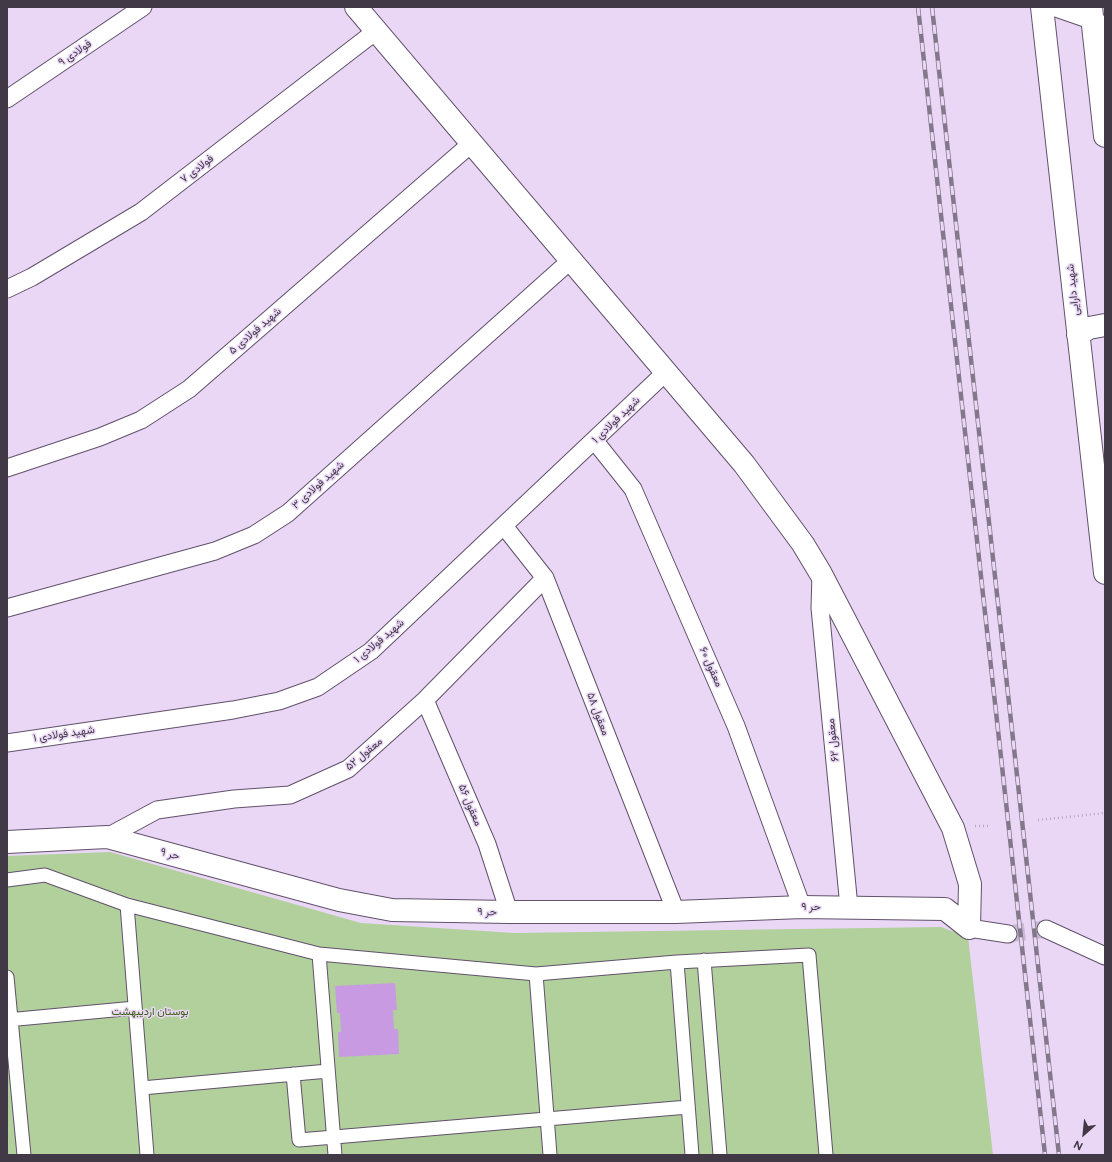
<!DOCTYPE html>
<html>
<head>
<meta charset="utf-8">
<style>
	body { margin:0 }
	#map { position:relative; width:1112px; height:1162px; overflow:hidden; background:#ead7f6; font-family:Figtree,sans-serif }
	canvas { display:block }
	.frame { position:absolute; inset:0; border:8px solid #413a46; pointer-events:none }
	.north { position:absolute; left:1064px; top:1114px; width:40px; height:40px; -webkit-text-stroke:3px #ead7f6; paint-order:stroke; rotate:207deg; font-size:11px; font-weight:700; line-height:16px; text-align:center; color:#413a46 }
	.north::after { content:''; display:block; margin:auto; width:14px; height:18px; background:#413a46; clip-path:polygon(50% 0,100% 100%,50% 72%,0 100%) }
</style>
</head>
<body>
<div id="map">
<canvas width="1112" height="1162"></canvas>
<div class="frame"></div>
<div class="north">N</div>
</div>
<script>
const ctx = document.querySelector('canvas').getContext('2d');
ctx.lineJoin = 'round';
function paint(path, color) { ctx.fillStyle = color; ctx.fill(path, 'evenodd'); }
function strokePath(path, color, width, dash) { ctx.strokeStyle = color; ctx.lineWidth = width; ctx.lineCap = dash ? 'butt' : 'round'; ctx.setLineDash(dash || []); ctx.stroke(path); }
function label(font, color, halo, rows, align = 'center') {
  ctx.font = font + ' Figtree,Vazirmatn,sans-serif'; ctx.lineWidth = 3; ctx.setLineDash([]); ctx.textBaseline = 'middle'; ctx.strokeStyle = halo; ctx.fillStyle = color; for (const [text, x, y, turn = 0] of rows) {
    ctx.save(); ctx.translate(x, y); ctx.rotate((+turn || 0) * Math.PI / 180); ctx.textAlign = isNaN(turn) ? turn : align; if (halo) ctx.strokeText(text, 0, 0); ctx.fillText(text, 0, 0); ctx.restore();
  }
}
paint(new Path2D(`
	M110,852L361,923L514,933L941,927L968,937L993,1155H7V856Z`), '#b1d09c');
paint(new Path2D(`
	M395,983L397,1010H393L394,1029H398L399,1054L339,1057L338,1032H341L340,1013H337L335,986Z`), '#c79ae2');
strokePath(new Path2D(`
	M1008,934L1046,929`), '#c8b8d3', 17, [17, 8]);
const pedestrian = new Path2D(`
	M7,880L45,875L127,905L319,954L536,974L677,962L809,955L826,1155
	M127,905L147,1155
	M319,954L335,1155
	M704,960L720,1155
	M677,962L692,1155
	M536,974L550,1155
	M7,977L24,1155
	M7,1020L135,1008
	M293,1074L299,1140L688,1107
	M142,1088L328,1071`);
const minor = new Path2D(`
	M1053,7L1105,25
	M7,99L143,7
	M7,289L32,277L141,212L376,31
	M594,440L633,489L736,726L802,907
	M7,468L100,437L141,420L189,389L472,143
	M504,526L545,578L676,912
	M821,574L820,608L849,907
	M7,608L215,551L254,535L288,513L571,260
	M425,700L487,844L509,912
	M7,743L233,710L279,701L318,687L371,651L666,372
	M107,837L157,810L234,799L290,795L348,769L425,700L545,578
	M969,928L1008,934
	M1046,929L1105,956`);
const tertiary = new Path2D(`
	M356,7L744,464L803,544L821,574L953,828L970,884L969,928
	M1042,7L1105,573
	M1091,7L1105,136
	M1078,335L1089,328L1105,325
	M7,842L107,837L339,900L392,910L509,912H676L802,907L945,909L969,928`);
strokePath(pedestrian, '#61516b', 15);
strokePath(minor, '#61516b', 19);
strokePath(tertiary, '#61516b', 24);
strokePath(new Path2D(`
	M1038,820L1105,813
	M975,826H991`), '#b7a8c1', 2.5, [1, 3]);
strokePath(pedestrian, '#fff', 13);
strokePath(minor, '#fff', 17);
strokePath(tertiary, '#fff', 22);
const rail = new Path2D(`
	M918,7L1045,1155
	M932,7L1059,1155`);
strokePath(rail, '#83778a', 4.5);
strokePath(rail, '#ead7f6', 3, [9]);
label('11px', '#413a46', '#ead7f6', [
	["فولادی ۹",75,53,-34],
	["فولادی ۷",197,169,-38],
	["شهید دارایی",1073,290,-96],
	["شهید فولادی ۵",255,331,-41],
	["شهید فولادی ۱",616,420,-44],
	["شهید فولادی ۳",318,485,-42],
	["شهید فولادی ۱",379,641,-40],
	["معقول ۶۰",711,667,66],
	["معقول ۵۸",598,714,69],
	["شهید فولادی ۱",64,734,-8],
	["معقول ۶۲",833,740,-96],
	["معقول ۵۲",364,754,-40],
	["معقول ۵۶",470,805,67],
	["حر ۹",170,854,15],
	["حر ۹",811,907],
	["حر ۹",487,912,1]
]);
label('11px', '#365c0b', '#ead7f6', [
	["بوستان اردیبهشت",150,1012]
]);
</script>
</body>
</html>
